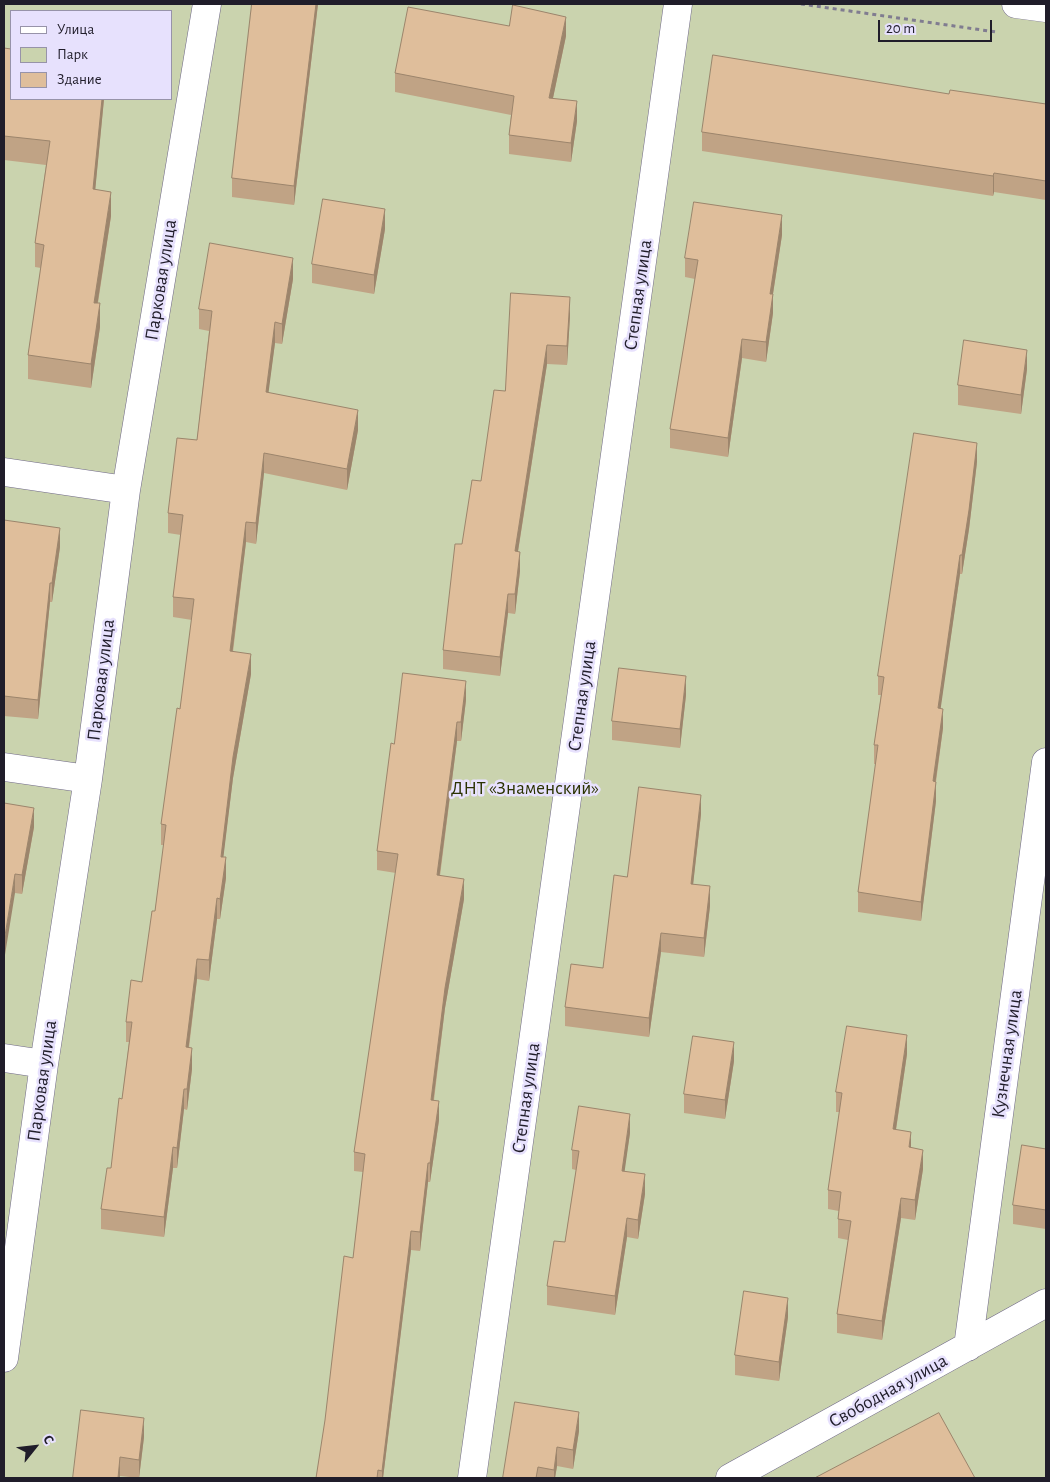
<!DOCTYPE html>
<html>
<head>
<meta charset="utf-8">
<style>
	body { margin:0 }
	#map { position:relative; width:1050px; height:1482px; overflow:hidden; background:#e7e1fd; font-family:"Alegreya Sans",sans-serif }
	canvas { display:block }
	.frame { position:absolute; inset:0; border:5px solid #201d2a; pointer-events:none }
	.legend { position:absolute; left:10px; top:10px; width:162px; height:90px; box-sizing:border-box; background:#e7e1fd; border:1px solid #9793a9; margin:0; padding:6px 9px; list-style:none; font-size:15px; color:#201d2a }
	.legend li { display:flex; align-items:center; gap:10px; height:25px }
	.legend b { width:25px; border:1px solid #9793a9 }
	.north { position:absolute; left:10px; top:1422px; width:50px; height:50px; -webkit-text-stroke:4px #e7e1fd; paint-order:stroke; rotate:61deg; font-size:14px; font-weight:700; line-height:20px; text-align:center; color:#201d2a }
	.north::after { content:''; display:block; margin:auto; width:18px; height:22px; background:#201d2a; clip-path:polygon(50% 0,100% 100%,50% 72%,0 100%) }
	.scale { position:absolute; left:878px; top:20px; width:114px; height:22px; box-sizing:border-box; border:2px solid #201d2a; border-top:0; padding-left:6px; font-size:15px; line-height:18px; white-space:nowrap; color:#201d2a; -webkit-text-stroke:4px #e7e1fd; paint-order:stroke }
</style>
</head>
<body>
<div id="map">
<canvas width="1050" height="1482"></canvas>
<div class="frame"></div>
<ul class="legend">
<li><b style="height:6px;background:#fff"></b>Улица</li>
<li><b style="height:14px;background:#cad3ae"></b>Парк</li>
<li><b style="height:14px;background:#dfbe9b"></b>Здание</li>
</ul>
<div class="north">С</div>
<div class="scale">20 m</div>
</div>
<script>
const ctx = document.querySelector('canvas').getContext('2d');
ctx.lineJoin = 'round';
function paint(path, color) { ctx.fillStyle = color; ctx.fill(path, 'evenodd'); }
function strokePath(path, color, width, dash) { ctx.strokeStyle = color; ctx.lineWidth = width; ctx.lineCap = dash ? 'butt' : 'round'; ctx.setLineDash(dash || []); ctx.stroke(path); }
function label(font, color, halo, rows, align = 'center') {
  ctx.font = font + ' "Alegreya Sans",sans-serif'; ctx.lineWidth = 5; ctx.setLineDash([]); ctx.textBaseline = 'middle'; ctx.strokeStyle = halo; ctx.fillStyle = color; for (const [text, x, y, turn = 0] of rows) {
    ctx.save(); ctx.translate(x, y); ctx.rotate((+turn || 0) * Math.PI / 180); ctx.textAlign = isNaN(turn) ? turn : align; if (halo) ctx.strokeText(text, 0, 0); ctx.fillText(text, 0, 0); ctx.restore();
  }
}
paint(new Path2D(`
	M4,4H1046V1478H4ZM11,11H171V99H11Z`), '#cad3ae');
const minor = new Path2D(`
	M1016,4L1046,8
	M4,472L126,490
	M4,767L88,779
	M4,1058L44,1064
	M968,1347L1046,762
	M4,1358L44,1064L88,779L126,490L207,4
	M472,1478L678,4
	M730,1478L1046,1303`);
strokePath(minor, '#706988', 29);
strokePath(new Path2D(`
	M801,4L996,32`), '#807c90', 3, [4, 4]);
strokePath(minor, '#fff', 28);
paint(new Path2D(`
	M252,4H318L294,205L232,197V178Z
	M509,26L566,36L553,98L577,121L571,162L509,154V135L511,115L395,92V73Z
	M4,48L11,99H104L95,190L111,216L98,303L100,327L91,388L28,379V355L41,268L35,267V243L46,165L4,160Z
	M949,94L1046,104V200L994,192L993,196L702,151V132Z
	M385,229L374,294L312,283V264Z
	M782,235L773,294V313L766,362L742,358L728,457L670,448V429L695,279L685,277V258Z
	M293,279L282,344L275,343L268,392L358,430L347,490L264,473L256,544L246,542L233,652L251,674L233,778L223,857L226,878L220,919H217L209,981L197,979L189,1048L192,1069L187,1110L184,1109L177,1168H173L164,1237L101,1229V1209L111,1168L122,1099L129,1042H126V1022L142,982L155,911L164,845H161V824L180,709L192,620L173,617V597L181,535L168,533V513L197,440L209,331L199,329V309Z
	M570,316L567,365L547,364L518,552L520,571L515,614L508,613L500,676L443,669V650L462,544L481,481L505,391Z
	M1027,369L1021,414L958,405V385Z
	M977,462L969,529L962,574H960L940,709L943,728L936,782V801L921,921L858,912V892L876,764H874V745L881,695H878V676Z
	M4,520L60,547L52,602H50L38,719L4,716Z
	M686,695L680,748L612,740V721Z
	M466,700L461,741H457L440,876L464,899L445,1008L434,1100L439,1120L430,1182H428L420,1251L411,1250L383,1478H316L353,1258L363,1172L354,1171V1152L396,873L377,870V851L394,744Z
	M4,803L34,827L22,894L15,893Z
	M701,814L693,884L710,906L704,957L661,952L649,1037L565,1026V1007L603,968L627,877Z
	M907,1054L896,1130L911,1148L923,1169L915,1220L901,1218L882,1340L837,1333V1314L848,1240L838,1238V1219L839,1211L828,1209V1190L840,1112H836V1092Z
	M734,1061L725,1119L684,1113V1094Z
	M630,1133L624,1171L645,1194L638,1239L627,1237L615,1315L547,1305V1286L565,1242L576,1170L572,1169V1150Z
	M1046,1149V1229L1013,1224V1205Z
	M788,1317L779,1381L735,1375V1355Z
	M579,1431L573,1469L557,1466L555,1478H503Z
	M144,1437L139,1478L120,1476V1478H73Z`), '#c0a385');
paint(new Path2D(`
	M316,4H318L294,205V186Z
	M566,17V36L549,117V98Z
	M102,99H104L93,213V189Z
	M577,101V121L571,162V143Z
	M994,173V192L993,196V176Z
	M111,192V216L94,326V303Z
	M385,209V229L374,294V275Z
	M782,215V235L770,313V294Z
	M293,258V279L282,344V324Z
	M773,294V313L766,362V342Z
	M570,297V316L567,365V346Z
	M100,303V327L91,388V364Z
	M275,322V343L266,412V392Z
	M742,339V358L728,457V438Z
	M547,345V364L515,570V551Z
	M1027,350V369L1021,414V395Z
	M358,410V430L347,490V469Z
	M977,443V462L969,529L962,574V555Z
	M264,453V473L256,544V523Z
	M246,522V542L230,672V651Z
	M60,528V547L52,602V583Z
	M520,552V571L515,614V594Z
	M960,555V574L938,727V708Z
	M50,583V602L38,719V700Z
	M508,594V613L500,676V657Z
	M251,654V674L233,778L221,877V857L233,757Z
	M686,676V695L680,748V729Z
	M466,681V700L461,741V722Z
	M943,709V728L933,800V781Z
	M457,722V741L437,895V875Z
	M936,782V801L921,921V902Z
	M701,795V814L691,903V884Z
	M34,808V827L22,894V875Z
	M226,857V878L220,919V899Z
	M15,874V893L4,961V942Z
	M464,879V899L445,1008L431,1119V1100L445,988Z
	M710,886V906L704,957V938Z
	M217,898V919L209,981V960Z
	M661,933V952L649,1037V1018Z
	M197,959V979L186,1068V1047Z
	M907,1035V1054L893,1149V1129Z
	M734,1042V1061L725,1119V1100Z
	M192,1048V1069L187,1110V1089Z
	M184,1089V1109L177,1168V1148Z
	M439,1101V1120L430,1182V1163Z
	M630,1114V1133L622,1190V1171Z
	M911,1132V1151L909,1147Z
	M173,1147V1168L164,1237V1217Z
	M923,1150V1169L915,1220V1200Z
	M428,1163V1182L420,1251V1232Z
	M645,1174V1194L638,1239V1220Z
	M901,1198V1218L882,1340V1321Z
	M627,1218V1237L615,1315V1296Z
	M411,1231V1250L383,1478H382V1471Z
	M788,1298V1317L779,1381V1362Z
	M579,1412V1431L573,1469V1450Z
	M144,1418V1437L139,1478V1460Z
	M557,1447V1466L555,1478H554V1470Z
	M120,1457V1478H118Z`), '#9c856c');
const building = new Path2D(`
	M252,4H316L294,186L232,178Z
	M513,5L566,17L549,98L577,101L571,143L509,135L514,96L395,73L408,7L509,26Z
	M4,48L11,49V99H102L93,189L111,192L94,303H100L91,364L28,355L44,245L35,243L50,141L4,136Z
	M713,55L949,94L950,90L1046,104V181L994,173L993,176L702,132Z
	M323,199L385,209L374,275L312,264Z
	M694,202L782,215L770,294H773L766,342L742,339L728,438L670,429L698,260L685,258Z
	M210,243L293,258L282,324L275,322L266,392L358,410L347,469L264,453L256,523L246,522L230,651L251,654L233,757L221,857H226L220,899L217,898L209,960L197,959L186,1047L192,1048L187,1089H184L177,1148L173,1147L164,1217L101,1209L107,1168H111L119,1098L122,1099L132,1022H126L131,980L142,982L152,911H155L166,825L161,824L177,708L180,709L194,599L173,597L183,515L168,513L177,438L197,440L212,311L199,309Z
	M511,293L570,297L567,346L547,345L515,551L520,552L515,594H508L500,657L443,650L455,544H462L472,480L481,481L494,390L505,391Z
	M964,340L1027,350L1021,395L958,385Z
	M914,433L977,443L969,510L962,555H960L938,708L943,709L933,781L936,782L921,902L858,892L878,745H874L884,677L878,676Z
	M4,520L60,528L52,583H50L38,700L4,696Z
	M619,668L686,676L680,729L612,721Z
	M403,673L466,681L461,722H457L437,875L464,879L445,988L431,1100L439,1101L430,1163H428L420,1232L411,1231L382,1471L378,1470L377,1478H316L325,1420L344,1256L353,1258L365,1154L354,1152L398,854L377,851L391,743L394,744Z
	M639,787L701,795L691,884L710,886L704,938L661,933L649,1018L565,1007L571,964L603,968L614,875L627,877Z
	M4,803L34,808L22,875L15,874L4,942Z
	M847,1026L907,1035L893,1129L911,1132L909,1147L923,1150L915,1200L901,1198L882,1321L837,1314L851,1221L838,1219L841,1192L828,1190L842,1093L836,1092Z
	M693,1036L734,1042L725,1100L684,1094Z
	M579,1106L630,1114L622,1171L645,1174L638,1220L627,1218L615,1296L547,1286L554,1241L565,1242L579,1151L572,1150Z
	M1022,1145L1046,1149V1210L1013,1205Z
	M744,1291L788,1298L779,1362L735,1355Z
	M515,1402L579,1412L573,1450L557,1447L554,1470L538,1467L536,1478H503Z
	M81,1410L144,1418L139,1460L120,1457L118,1478H73Z
	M939,1413L975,1478H815Z`);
paint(building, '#dfbe9b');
strokePath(building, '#9c856c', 1);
label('19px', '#201d2a', '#e7e1fd', [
	["Парковая улица",161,280,-81],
	["Степная улица",638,295,-82],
	["Парковая улица",101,680,-83],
	["Степная улица",582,696,-82],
	["Кузнечная улица",1007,1054,-82],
	["Парковая улица",42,1081,-82],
	["Степная улица",526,1098,-82],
	["Свободная улица",888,1391,-29]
]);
label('19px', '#2a3200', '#e7e1fd', [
	["ДНТ «Знаменский»",525,788]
]);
</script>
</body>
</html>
